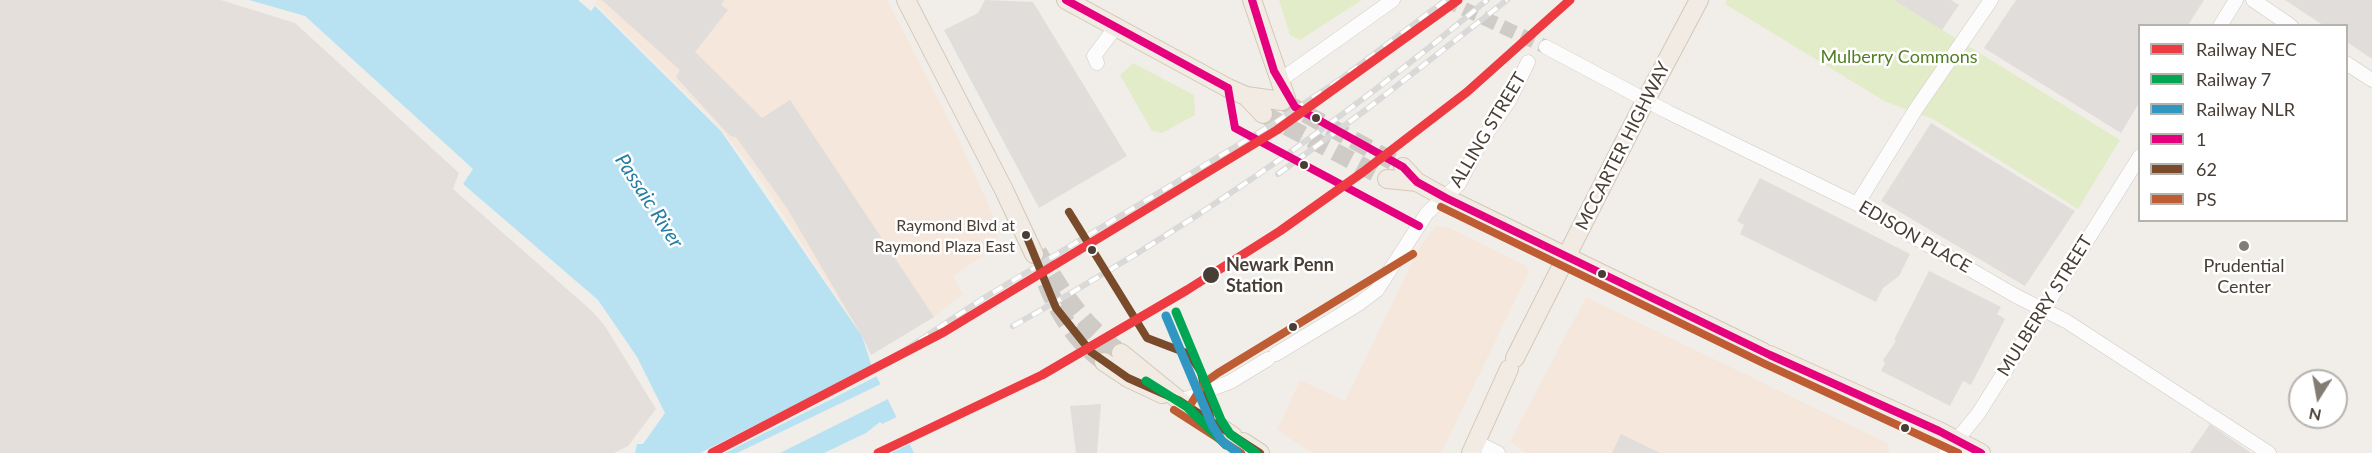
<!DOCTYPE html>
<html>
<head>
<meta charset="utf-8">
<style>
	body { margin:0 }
	#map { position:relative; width:2372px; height:453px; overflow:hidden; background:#f1eeea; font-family:Lato,sans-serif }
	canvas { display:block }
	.legend { position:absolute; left:2138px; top:24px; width:210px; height:198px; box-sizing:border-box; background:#fff; border:2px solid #b6b2ae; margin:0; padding:8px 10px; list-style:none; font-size:18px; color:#483e35 }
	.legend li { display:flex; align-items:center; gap:12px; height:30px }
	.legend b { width:30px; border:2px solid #b6b2ae }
	.north { position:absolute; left:2288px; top:369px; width:60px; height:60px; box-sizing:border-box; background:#fff; border:2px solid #b6b2ae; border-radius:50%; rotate:191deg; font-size:16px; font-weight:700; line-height:24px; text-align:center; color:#483e35 }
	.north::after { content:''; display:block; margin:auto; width:21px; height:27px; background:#837c74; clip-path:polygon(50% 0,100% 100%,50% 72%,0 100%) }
</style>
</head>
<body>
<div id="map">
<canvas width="2372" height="453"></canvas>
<ul class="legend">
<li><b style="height:8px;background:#ee3a41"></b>Railway NEC</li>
<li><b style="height:8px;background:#00a651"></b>Railway 7</li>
<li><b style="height:8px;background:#3096c2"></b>Railway NLR</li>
<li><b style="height:8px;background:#e5007d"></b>1</li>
<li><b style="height:8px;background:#7a4b2a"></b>62</li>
<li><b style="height:8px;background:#be5c33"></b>PS</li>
</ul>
<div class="north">N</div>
</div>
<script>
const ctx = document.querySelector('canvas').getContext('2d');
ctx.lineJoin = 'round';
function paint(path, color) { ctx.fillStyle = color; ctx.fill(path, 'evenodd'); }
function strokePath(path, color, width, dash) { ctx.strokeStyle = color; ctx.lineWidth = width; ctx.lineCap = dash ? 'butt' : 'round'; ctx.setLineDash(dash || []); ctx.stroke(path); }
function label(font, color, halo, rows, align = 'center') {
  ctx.font = font + ' Lato,sans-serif'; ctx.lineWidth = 5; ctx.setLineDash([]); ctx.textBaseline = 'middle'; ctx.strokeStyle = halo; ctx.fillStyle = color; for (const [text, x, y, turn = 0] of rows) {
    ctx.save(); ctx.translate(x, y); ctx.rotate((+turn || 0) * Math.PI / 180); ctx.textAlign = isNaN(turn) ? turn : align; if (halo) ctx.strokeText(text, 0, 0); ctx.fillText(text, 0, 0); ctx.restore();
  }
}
paint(new Path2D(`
	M597,0H887L955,132L999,228L996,239L998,246L953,276L963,294L934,317L871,355L862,336L754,170L713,120L595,3Z
	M1436,225L1450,228L1526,266L1529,272L1441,453H1312L1277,430L1300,380L1345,401L1418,250Z
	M1586,297L1887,443L1890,453H1526L1510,441Z`), '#f5e7dc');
paint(new Path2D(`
	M0,0H221L295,23L459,173L453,189L592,311L605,326L656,409L628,446L614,453H0Z`), '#e5dfdb');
paint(new Path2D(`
	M1279,0H1362L1300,40L1290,35Z
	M1727,0H1894L2120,140L2078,209L1933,119L1886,102L1725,4Z
	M1133,63L1194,95L1195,115L1162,133L1152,131L1120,75Z`), '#e3ecc8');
paint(new Path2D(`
	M602,0H724L721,5L728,10L695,52L762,118L790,100L934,317L871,355L862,336L787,208L736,137L730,136L676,77L680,70Z
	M985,0L1033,2L1127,156L1039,208L944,30L978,13Z
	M1894,0H1951L1959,5L1942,30Z
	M2016,0H2204L2188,25L2140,26L2139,103L2121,133L1984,48Z
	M2285,0H2372V59L2347,42L2346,26L2323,25Z
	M1931,123L2075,211L2025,286L1881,201Z
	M1760,178L1910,254L1899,276L1883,288L1876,302L1740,234L1744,225L1737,221Z
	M1929,271L2001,307L1997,314L2005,319L1971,385L1963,381L1950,406L1881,371L1885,363L1883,360L1896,341L1894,340Z
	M1101,404L1097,453H1076L1070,406Z
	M2210,424L2251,453H2190Z
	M1621,434L1660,453H1612Z`), '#e0ddda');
paint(new Path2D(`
	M249,0H578L591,11L595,6L721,131L862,336L872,367L914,453H635L637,444H643L665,413L637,357L598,300L463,184L473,169L305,16Z`), '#b8e2f2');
paint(new Path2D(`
	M875,365L879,375L725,453H700Z
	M883,383L890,398L780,453H737Z
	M899,416L912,443L891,453H824L866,433L880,422L882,424Z`), '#f1eeea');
strokePath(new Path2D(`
	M1445,0L1546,47`), '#cfcbc6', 14, [14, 7]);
strokePath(new Path2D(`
	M1282,101L1403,167
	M1263,114L1387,179
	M1038,252C1063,293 1082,324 1121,353
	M1046,283C1059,315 1076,342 1104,362`), '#cfcbc6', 18, [18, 9]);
const minor = new Path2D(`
	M2253,0L2291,26
	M2220,26L2236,0
	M1546,47L1668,112L1857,204L2016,296L2066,321L2269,453
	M1097,63L1094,56L1115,28
	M2346,63L2372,80
	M1279,81L1393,0
	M1857,204L1916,109L1991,0
	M1276,354L1360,303L1377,290L1427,213L1459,184L1480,143L1509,101L1528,62
	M1180,401L1230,382L1268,359
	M1476,442L1498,453
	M1946,453L1978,414L2140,156`);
const major = new Path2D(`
	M906,0L1004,190L1034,254
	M1066,0L1228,88L1246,96L1282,101
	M1252,0L1286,98
	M1246,96L1263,114
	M1403,167L1417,182L1446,198L1763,352
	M1387,179L1417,182
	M1121,353L1180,401L1233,436
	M1770,355L1939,431L1981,453
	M1515,358L1639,113L1699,0
	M1104,362L1128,378L1162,394
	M1243,442L1260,453
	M1471,453L1509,369`);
strokePath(minor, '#cecac6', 15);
strokePath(major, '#d4c8b6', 20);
strokePath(minor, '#fdfcfc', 14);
strokePath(major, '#f1ebe4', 18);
const rail = new Path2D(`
	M1278,174L1367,109L1507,0
	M1013,326C1181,233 1340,124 1487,0
	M844,386L893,358L984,298L1273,124L1341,79L1446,0`);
strokePath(rail, '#d9d9d8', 6);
strokePath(rail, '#fff', 4, [11]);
strokePath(new Path2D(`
	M1066,0L1228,88
	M1252,0L1274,71L1295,107L1403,167L1417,182L1446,198L1770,355L1939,431L1981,453
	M1228,88L1235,128L1419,226`), '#e5007d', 8);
strokePath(new Path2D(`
	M1069,212L1147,338L1189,354L1201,372L1211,421
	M1026,235L1056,308L1091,352L1128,378L1180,401L1260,453`), '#7a4b2a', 8);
strokePath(new Path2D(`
	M1441,207L1765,364L1958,453
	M1189,407L1204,383L1218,373L1413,254
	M1174,410L1241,453`), '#be5c33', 8);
strokePath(new Path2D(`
	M712,453L944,332L1277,130L1458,0
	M878,453L1042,375L1187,290L1280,231L1363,172L1467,92L1570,0`), '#ee3a41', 9);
strokePath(new Path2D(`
	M1176,312L1221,420L1230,434L1256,453
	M1146,381L1187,407L1226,445`), '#00a651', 9);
strokePath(new Path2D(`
	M1166,316L1212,425L1222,441L1238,453`), '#3096c2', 9);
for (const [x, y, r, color] of [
	[1316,118,5,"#483e35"],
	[1304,165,5,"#483e35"],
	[1026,235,5,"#483e35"],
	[2244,246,6,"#837c74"],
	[1092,250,5,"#483e35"],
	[1602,274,5,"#483e35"],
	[1211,275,9,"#483e35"],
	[1293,327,5,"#483e35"],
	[1905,428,5,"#483e35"]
]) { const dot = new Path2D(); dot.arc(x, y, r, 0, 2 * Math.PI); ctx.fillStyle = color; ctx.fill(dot); strokePath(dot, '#fff', 2); }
label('16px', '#483e35', '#fff', [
	["Raymond Blvd at",1015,226],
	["Raymond Plaza East",1015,247]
], 'right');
label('18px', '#527e25', '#fff', [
	["Mulberry Commons",1899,57]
]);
label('18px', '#483e35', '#fff', [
	["ALLING STREET",1488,130,-59],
	["MCCARTER HIGHWAY",1623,146,-63],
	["EDISON PLACE",1915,237,30],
	["MULBERRY STREET",2045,306,-58]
]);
label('bold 18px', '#483e35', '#fff', [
	["Newark Penn",1226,265],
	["Station",1226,286]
], 'left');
label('18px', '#483e35', '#fff', [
	["Prudential",2244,266],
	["Center",2244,287]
]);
label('italic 20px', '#247da2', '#fff', [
	["Passaic River",649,201,57]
]);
</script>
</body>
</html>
